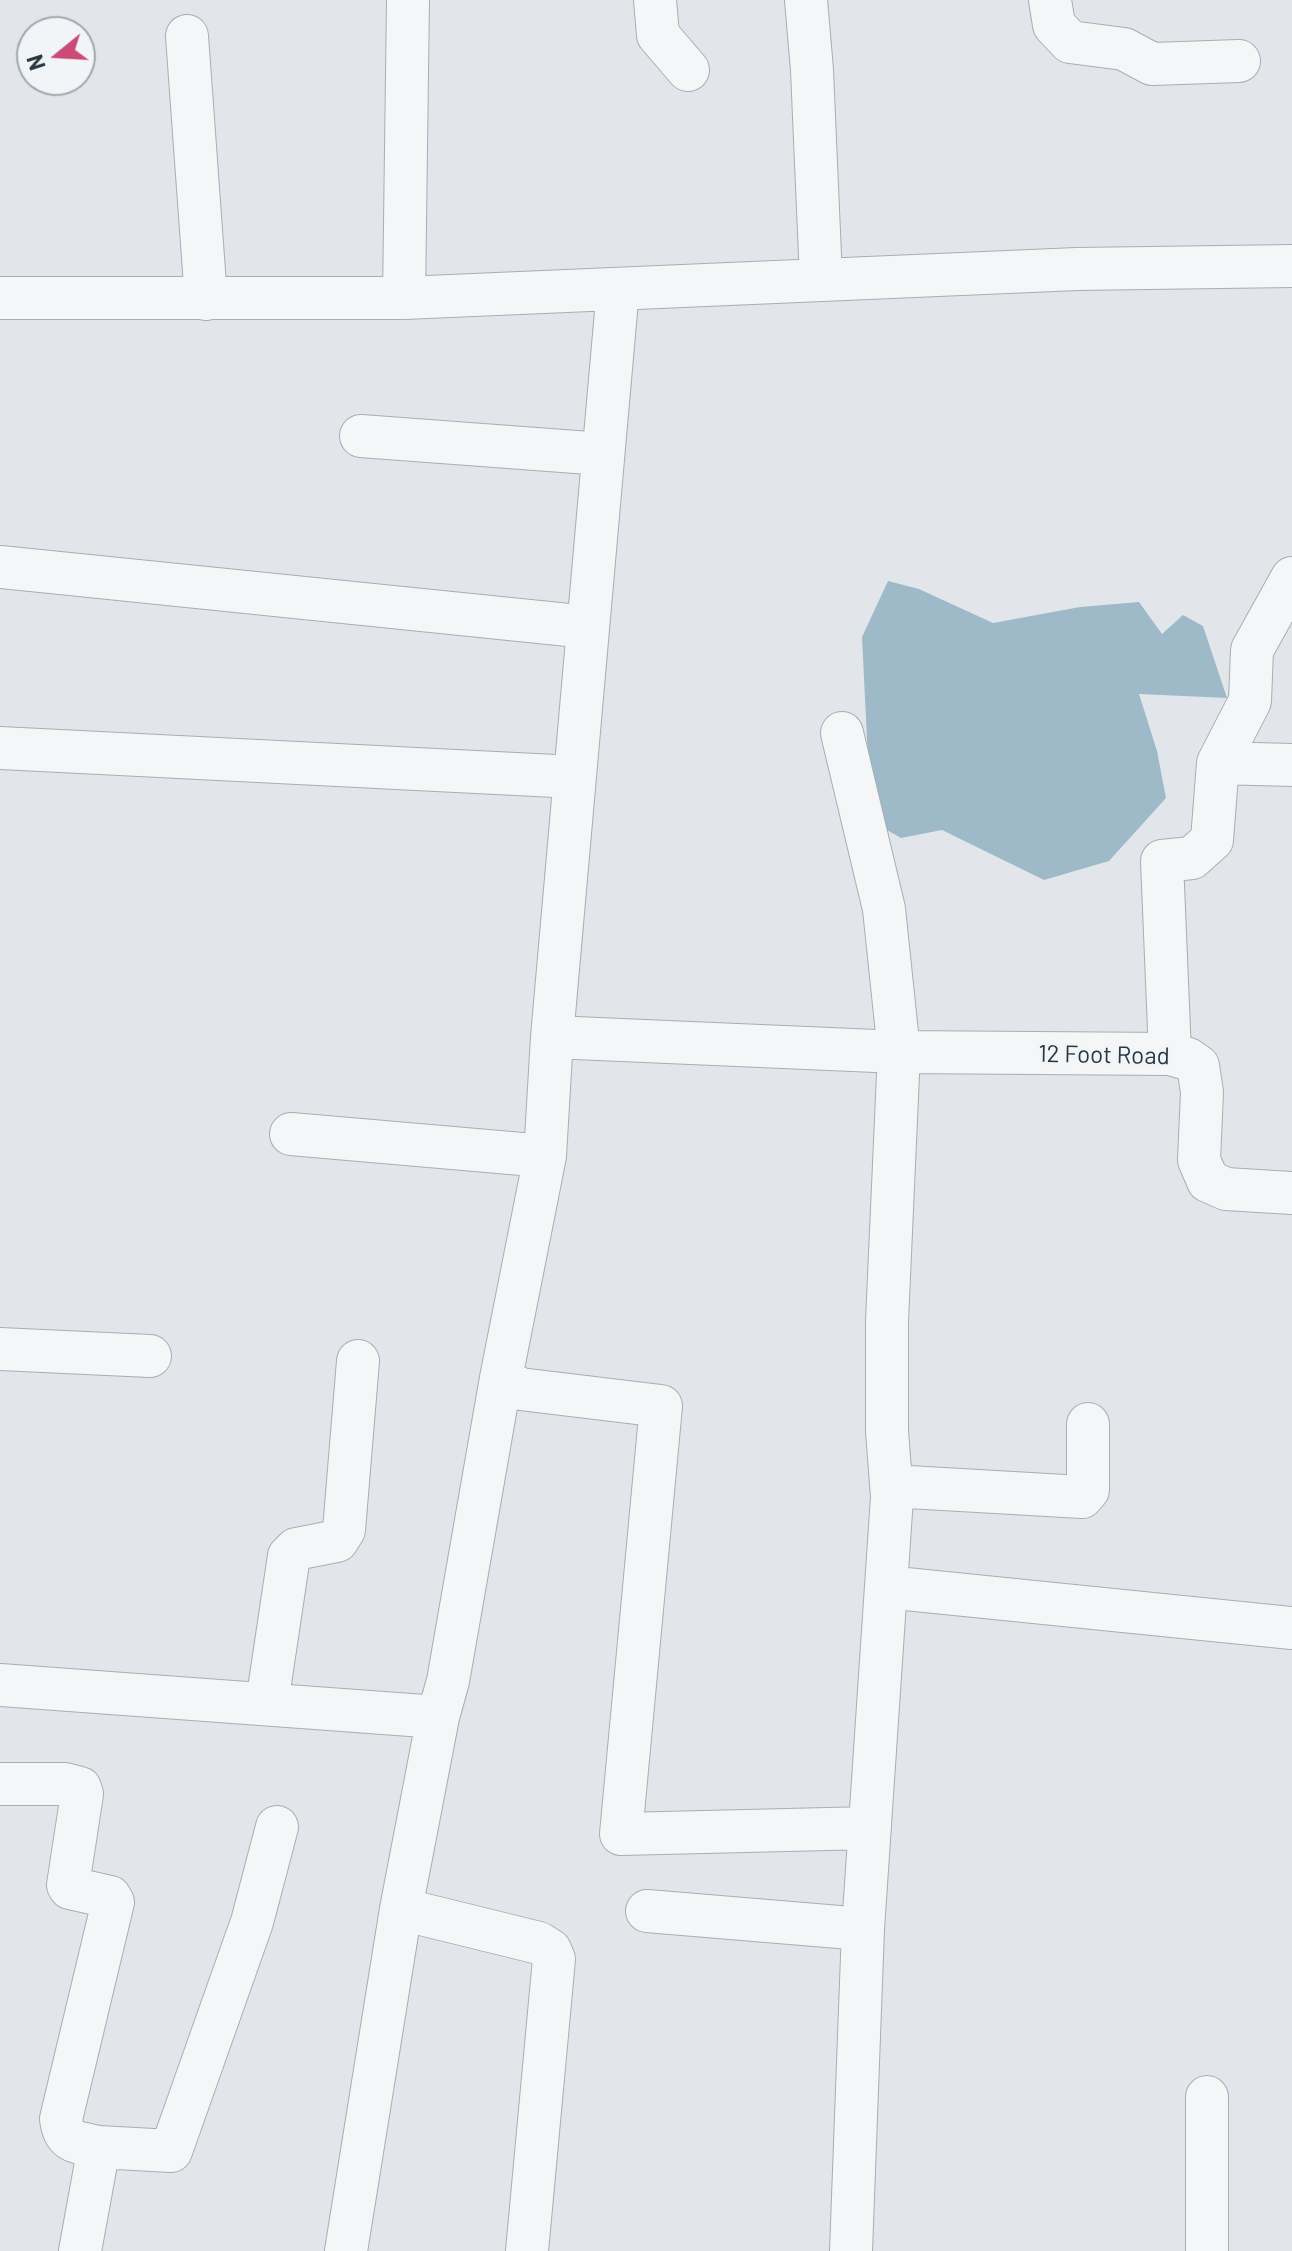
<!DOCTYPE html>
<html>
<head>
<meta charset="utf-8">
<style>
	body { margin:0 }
	#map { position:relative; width:1292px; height:2251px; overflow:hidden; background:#e2e6ea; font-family:Barlow,sans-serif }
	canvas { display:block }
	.north { position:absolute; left:16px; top:16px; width:80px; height:80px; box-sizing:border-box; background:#f1f5f7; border:2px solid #a1a9ae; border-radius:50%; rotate:252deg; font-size:22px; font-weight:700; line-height:32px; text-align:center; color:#2a3741 }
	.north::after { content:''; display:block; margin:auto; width:28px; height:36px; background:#ca4b75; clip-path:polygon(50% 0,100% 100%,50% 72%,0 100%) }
</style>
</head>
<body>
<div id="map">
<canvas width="1292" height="2251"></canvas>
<div class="north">N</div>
</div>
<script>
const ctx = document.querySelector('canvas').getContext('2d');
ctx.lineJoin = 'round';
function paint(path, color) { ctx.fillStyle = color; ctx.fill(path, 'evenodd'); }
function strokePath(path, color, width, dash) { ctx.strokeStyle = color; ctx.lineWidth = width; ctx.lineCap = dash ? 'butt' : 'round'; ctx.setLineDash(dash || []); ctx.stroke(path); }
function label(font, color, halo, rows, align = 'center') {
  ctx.font = font + ' Barlow,sans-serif'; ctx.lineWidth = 6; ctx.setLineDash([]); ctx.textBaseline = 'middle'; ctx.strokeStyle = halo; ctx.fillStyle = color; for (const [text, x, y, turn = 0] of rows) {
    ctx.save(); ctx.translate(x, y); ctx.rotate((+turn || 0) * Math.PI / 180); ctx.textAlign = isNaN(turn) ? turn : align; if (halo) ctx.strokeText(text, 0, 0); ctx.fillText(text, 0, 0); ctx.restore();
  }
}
paint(new Path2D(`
	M888,581L919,589L993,623L1080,607L1139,602L1162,634L1183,615L1203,626L1227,698L1139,694L1157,751L1166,798L1109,861L1044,880L942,830L901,838L871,821L862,637Z`), '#9ebac8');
const minor = new Path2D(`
	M655,0L658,35L688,70
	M806,0L812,70L821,279
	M1050,0L1054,25L1070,42L1124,49L1152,64L1239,61
	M187,36L206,299
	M0,298H404L1077,269L1292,266
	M404,298L408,0
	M361,436L603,454
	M0,567L588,627
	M842,733L884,909L899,1052L887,1321V1431L892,1497L863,1929L851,2251
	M0,748L575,777
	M1218,763L1250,701L1252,650L1292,578
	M552,1037L899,1052L1170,1054L1188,1059L1198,1066L1202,1092L1199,1160L1208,1181L1226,1189L1292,1193
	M1170,1054L1162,861L1192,858L1212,840L1218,763L1292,765
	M291,1134L545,1156
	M0,1349L150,1356
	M501,1378L520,1389L661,1406L621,1834L870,1828
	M891,1486L1082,1497L1088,1490V1424
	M886,1587L1292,1628
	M0,1685L438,1717
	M267,1703L289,1556L296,1549L337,1541L344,1530L358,1361
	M0,1784H65L80,1788L82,1794L68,1885L70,1888L110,1897L113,1902L61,2119C64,2144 77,2142 99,2147L80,2251
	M401,1909L539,1943L550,1950L554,1959L527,2251
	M647,1911L863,1929
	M1207,2097V2251
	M99,2147L171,2151L252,1922L277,1827
	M346,2251L401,1909L438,1717L448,1681L501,1378L545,1156L552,1037L618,289`);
strokePath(minor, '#a7aeb4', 44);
strokePath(minor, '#f4f6f8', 42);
label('24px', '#2a3741', '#f1f5f7', [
	["12 Foot Road",1104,1055,1]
]);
</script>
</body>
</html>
